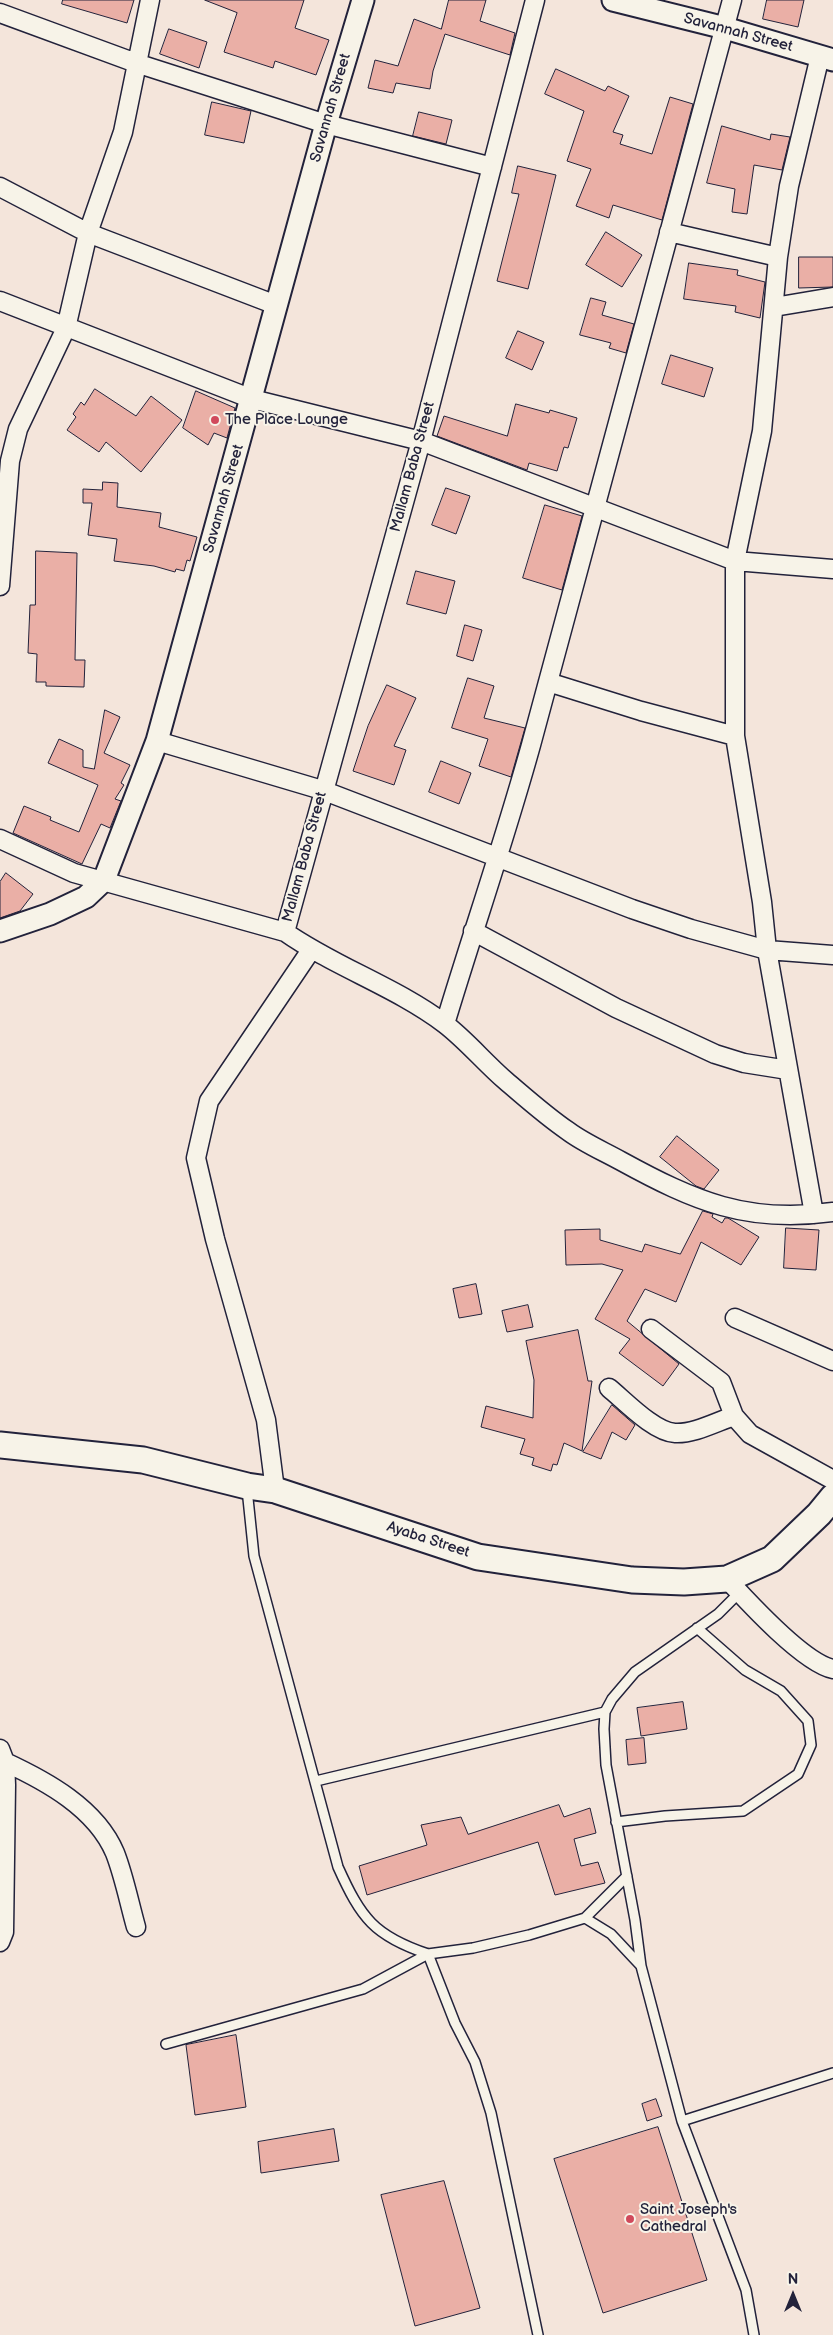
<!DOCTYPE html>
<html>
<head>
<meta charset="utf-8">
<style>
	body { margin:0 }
	#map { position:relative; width:833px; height:2335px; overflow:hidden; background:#f4e5db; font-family:"Balsamiq Sans",sans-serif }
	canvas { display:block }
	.north { position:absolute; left:768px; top:2270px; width:50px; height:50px; -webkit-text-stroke:4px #f7f3e8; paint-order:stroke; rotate:0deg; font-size:14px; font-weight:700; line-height:20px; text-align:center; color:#22223b }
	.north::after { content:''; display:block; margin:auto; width:18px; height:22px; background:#22223b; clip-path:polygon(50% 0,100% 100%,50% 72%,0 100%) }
</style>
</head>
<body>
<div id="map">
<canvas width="833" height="2335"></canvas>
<div class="north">N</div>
</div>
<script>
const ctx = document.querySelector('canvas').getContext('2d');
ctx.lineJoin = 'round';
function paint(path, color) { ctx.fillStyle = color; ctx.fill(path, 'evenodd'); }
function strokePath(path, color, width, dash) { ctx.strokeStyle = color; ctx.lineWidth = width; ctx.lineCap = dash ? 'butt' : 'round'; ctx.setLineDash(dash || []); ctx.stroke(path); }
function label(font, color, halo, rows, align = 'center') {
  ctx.font = font + ' "Balsamiq Sans",sans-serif'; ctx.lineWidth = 4; ctx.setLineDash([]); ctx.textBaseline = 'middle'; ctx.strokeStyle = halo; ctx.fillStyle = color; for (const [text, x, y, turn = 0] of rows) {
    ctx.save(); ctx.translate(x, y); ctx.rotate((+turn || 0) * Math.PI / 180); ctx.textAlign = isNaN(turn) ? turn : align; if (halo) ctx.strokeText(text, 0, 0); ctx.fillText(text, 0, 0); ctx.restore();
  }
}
const building = new Path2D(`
	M63,0H134L127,23L62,4Z
	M205,0H304L295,28L329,40L316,75L275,61L273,68L224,52L237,13Z
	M449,0H486L480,21L515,33L510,55L445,34L433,71L430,89L396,83L393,93L368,88L375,60L398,66L414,19L441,29Z
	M767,0H804L798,27L763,19Z
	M169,29L207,42L199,68L160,54Z
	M556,69L605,91L608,86L629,96L613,132L623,135L620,144L652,154L670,97L693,104L662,220L613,205L609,218L576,206L591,169L567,161L584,111L545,94Z
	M212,102L251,111L244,143L205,135Z
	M419,112L452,120L446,144L413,136Z
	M722,126L770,140L771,134L790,137L782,170L754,165L747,214L732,212L735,189L707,183Z
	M518,166L556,175L528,289L497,281L519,194L512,193Z
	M606,232L642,255L622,287L586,265Z
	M799,257H833V287L799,288Z
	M689,263L738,270L737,275L765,282L760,318L735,312L736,306L684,299Z
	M591,298L606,302L602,315L634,324L626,353L609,348L611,343L580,335Z
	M518,331L544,342L532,370L506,358Z
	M671,355L713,368L704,397L662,384Z
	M95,389L136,416L151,396L182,420L141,472L106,442L99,452L67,430L76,417L73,414L81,402L84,405Z
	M196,391L235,408L227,438L214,433L208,445L183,428Z
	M516,404L549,413L550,410L577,418L568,448L564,447L557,471L529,463L527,470L437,436L444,416L507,436Z
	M103,482L118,483L117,507L161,513L159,527L197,537L190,561L187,560L184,571L176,569L175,572L154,566L114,561L117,539L88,535L92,503H83V489L102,490Z
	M446,488L470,496L456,534L432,525Z
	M545,505L582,516L562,590L523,578Z
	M36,551L77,553L75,660H85L84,687L46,686V682H36L37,654L28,653L30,605H35Z
	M416,571L455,581L446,614L407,604Z
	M465,625L482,630L473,661L457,656Z
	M468,678L494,686L484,718L525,728L511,777L479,766L488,739L452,728Z
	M387,685L416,698L394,746L406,750L394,785L353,771L368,726Z
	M105,710L120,717L104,753L130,765L121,783L124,785L115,799L121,801L110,828L101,824L82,864L13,833L24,806L51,817L50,820L79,832L98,785L48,763L59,739L83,750V767L94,769Z
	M441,761L471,773L459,804L429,792Z
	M6,873L33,894L20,911L0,918V882Z
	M677,1136L719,1170L704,1189L696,1186L660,1157Z
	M703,1211L713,1214L712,1217L722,1223L725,1218H728L759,1237L741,1265L701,1242L676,1302L645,1289L627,1321L679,1364L663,1386L619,1353L630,1339L595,1319L623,1270L602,1264L566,1265L565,1230L600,1229V1240L642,1252L645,1244L680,1254Z
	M786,1228L819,1230L816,1270L784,1268Z
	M476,1284L482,1314L459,1318L453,1289Z
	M528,1305L533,1327L507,1332L502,1311Z
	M578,1330L588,1381H592L582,1451L564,1443L557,1465L553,1464L551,1471L532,1465L534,1458L520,1454L525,1439L481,1427L486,1406L533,1418L534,1380L526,1341Z
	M612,1405L635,1425L626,1440L612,1432L601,1459L583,1452Z
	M683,1702L687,1729L641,1736L637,1708Z
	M644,1738L646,1763L628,1765L626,1740Z
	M559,1805L564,1817L590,1808L596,1833L574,1839L581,1866L598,1862L605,1883L555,1895L538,1842L367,1895L359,1866L427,1845L421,1825L461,1817L468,1834Z
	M236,2035L246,2107L195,2115L186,2045Z
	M656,2099L662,2116L647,2121L642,2104Z
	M658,2127L707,2280L603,2313L554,2159Z
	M334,2129L339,2161L261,2173L258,2142Z
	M444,2181L480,2308L415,2326L381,2195Z`);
paint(building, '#eaafa6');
strokePath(building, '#22223b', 1);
const service = new Path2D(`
	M247,1489L254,1556L338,1867C361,1918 374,1936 428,1954L455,2023L475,2062L491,2113L538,2335
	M739,1593L718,1614L635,1672L612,1699L605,1712L604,1729L606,1765L635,1920L641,1966L682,2121L746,2290L754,2335
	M316,1781L605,1712
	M616,1822L665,1816L743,1811L798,1774L811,1745L808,1721L781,1691L745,1670L697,1628
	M585,1918L627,1876
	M166,2044L363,1989L428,1954L473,1948L529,1935L585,1918L611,1934L641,1966
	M682,2121L833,2073`);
const minor = new Path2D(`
	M150,0L123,132L88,233L276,305
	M0,13L136,63L326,124L492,167
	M0,187L88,233L66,328L18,429L10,461L0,586
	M669,232L778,257
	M0,301L252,399L421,441L735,561L833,569
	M774,307L833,297
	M548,682L641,711L735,736
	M157,741L322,790L632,909L691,929L767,950L833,955
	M0,839L74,873L285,932C335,967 396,987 445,1024C467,1041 485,1063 506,1081C526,1098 546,1116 568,1131C584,1143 603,1151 621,1161C694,1201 747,1224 833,1212
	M473,931L616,1008L715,1054L744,1063L788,1070
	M285,932L421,441L535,0
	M445,1024C473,931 505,839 531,745L732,0
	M814,1214L767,950L762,902L735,736V561L762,431L778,257L789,186L820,56
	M735,1318L833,1361
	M651,1329L721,1382L734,1416L750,1434L833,1480
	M609,1388C625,1401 654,1432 675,1433C694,1434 716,1422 734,1416
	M275,1490L266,1420L215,1239L196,1158L209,1101L311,950
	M727,1579C748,1602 804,1663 833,1669
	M0,1749L5,1762L6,1785L4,1932L0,1942
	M5,1762C46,1781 96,1808 115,1853C124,1876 129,1902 136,1927`);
const tertiary = new Path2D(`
	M613,0L725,28L833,60
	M0,931L50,914L86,897L104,880L157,741L326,124L363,0`);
const secondary = new Path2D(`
	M0,1445L143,1460L247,1486L275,1490L478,1557L632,1580L684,1582L727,1579L772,1559L819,1514L833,1497`);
strokePath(service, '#22223b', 12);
strokePath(minor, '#22223b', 21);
strokePath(tertiary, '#22223b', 25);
strokePath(secondary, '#22223b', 29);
strokePath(service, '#f7f3e8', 9);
strokePath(minor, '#f7f3e8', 18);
strokePath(tertiary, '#f7f3e8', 21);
strokePath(secondary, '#f7f3e8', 25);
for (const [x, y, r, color] of [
	[215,420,5,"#d1495b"],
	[630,2219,5,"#d1495b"]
]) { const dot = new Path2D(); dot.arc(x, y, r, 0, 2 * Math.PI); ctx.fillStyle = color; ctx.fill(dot); strokePath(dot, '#f7f3e8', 2); }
label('15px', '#22223b', '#f7f3e8', [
	["Savannah Street",738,33,15],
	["Savannah Street",331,108,-74],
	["Mallam Baba Street",413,467,-75],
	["Savannah Street",224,499,-74],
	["Mallam Baba Street",305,857,-75],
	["Ayaba Street",428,1540,18]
]);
label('15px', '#22223b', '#f7f3e8', [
	["The Place Lounge",225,420],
	["Saint Joseph's",640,2210],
	["Cathedral",640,2227]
], 'left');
</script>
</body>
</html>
